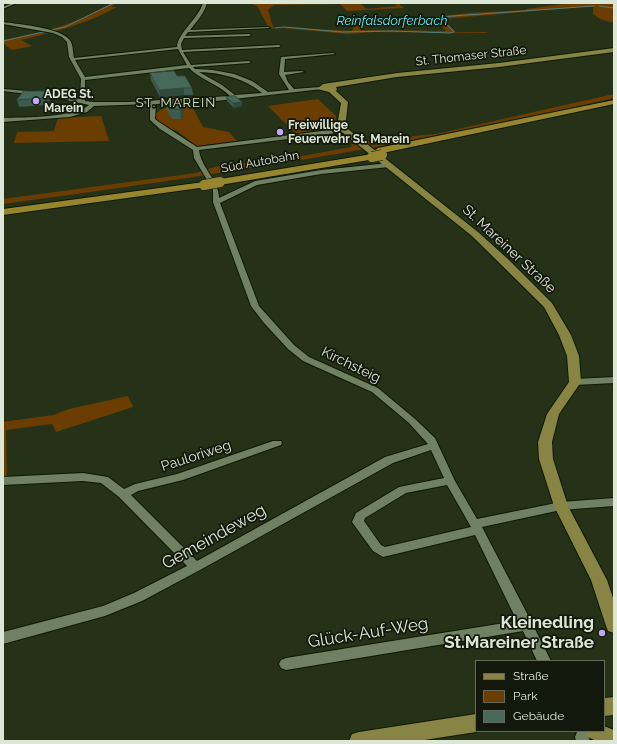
<!DOCTYPE html>
<html>
<head>
<meta charset="utf-8">
<style>
	body { margin:0 }
	#map { position:relative; width:617px; height:744px; overflow:hidden; background:#253218; font-family:Raleway,sans-serif }
	canvas { display:block }
	.frame { position:absolute; inset:0; border:4px solid #dce6d5; pointer-events:none }
	.legend { position:absolute; left:475px; top:660px; width:130px; height:72px; box-sizing:border-box; background:#12180c; border:1px solid #636a5c; margin:0; padding:5px 7px; list-style:none; font-size:12px; color:#dce6d5 }
	.legend li { display:flex; align-items:center; gap:8px; height:20px }
	.legend b { width:20px; border:1px solid #636a5c }
</style>
</head>
<body>
<div id="map">
<canvas width="617" height="744"></canvas>
<div class="frame"></div>
<ul class="legend">
<li><b style="height:5px;background:#888443"></b>Straße</li>
<li><b style="height:11px;background:#6b3d01"></b>Park</li>
<li><b style="height:11px;background:#466959"></b>Gebäude</li>
</ul>
</div>
<script>
const ctx = document.querySelector('canvas').getContext('2d');
ctx.lineJoin = 'round';
function paint(path, color) { ctx.fillStyle = color; ctx.fill(path, 'evenodd'); }
function strokePath(path, color, width, dash) { ctx.strokeStyle = color; ctx.lineWidth = width; ctx.lineCap = dash ? 'butt' : 'round'; ctx.setLineDash(dash || []); ctx.stroke(path); }
function label(font, color, halo, rows, align = 'center') {
  ctx.font = font + ' Raleway,sans-serif'; ctx.lineWidth = 3.5; ctx.setLineDash([]); ctx.textBaseline = 'middle'; ctx.strokeStyle = halo; ctx.fillStyle = color; for (const [text, x, y, turn = 0] of rows) {
    ctx.save(); ctx.translate(x, y); ctx.rotate((+turn || 0) * Math.PI / 180); ctx.textAlign = isNaN(turn) ? turn : align; if (halo) ctx.strokeText(text, 0, 0); ctx.fillText(text, 0, 0); ctx.restore();
  }
}
paint(new Path2D(`
	M112,3H116L111,7H117C86,24 55,32 21,40L32,46L12,50L3,43V40C44,33 76,24 112,3Z
	M249,3H360L367,9L398,6L393,3H398L404,8L347,11L340,4L274,5L268,10L273,27H276L352,31L355,23L362,22L359,24L362,30L446,31L434,17L469,13L527,10L526,9L571,3H614V23L600,19L593,14V7H580L443,19L456,32H488L486,33L374,32L348,34L282,28L259,29L267,27V24L257,6Z
	M614,94V98C412,146 208,176 3,204V199L196,173C213,167 234,160 253,165L351,147L352,142L348,138L362,136L375,145L414,136L436,134Z
	M318,99L336,116L335,128L296,134L268,106Z
	M193,105L195,108H193L203,127L229,132L237,141L197,146L177,131L157,124L154,116C163,104 179,106 193,105Z
	M101,116L109,141L14,143L17,132L54,131L58,118Z
	M128,396L133,407L56,432L52,424L6,430L7,479L3,480V422L53,415L69,409Z`), '#6b3d01');
strokePath(new Path2D(`
	M599,6L614,8
	M276,28L284,27L342,32L392,31L450,33L454,32L439,17L594,6
	M3,41L65,27L114,3`), '#547e79', 1);
const minor = new Path2D(`
	M12,3H17L3,9V7Z
	M203,3H207C204,14 197,21 190,30L268,27L270,28L188,32L185,36L249,34L251,35L249,36L184,38L181,44L182,50L279,45L281,46L279,47L183,52L191,65L249,61L251,62L249,63L193,67L195,69L213,70L234,74L252,81L268,92L289,90L279,74L281,57L333,53L335,54L285,59L284,72L302,71L304,72L285,75L288,82L294,89L320,87H322V89L216,101L156,104L155,119L159,122L197,147L345,128L348,130L345,132L199,150C201,168 219,180 219,198L255,181L321,170L389,163L392,165L389,167L321,174L257,185L220,203L259,306L294,345L309,357L378,388L415,419L435,438L455,481L477,519L561,502L614,498V506L561,510L482,527L531,621L551,661H537L523,631L286,670L281,668L279,664L281,660L286,658L517,621L475,535L383,557L373,551L352,522L356,513L399,487L444,478L431,450L393,463L200,570L142,601L105,616L3,644V632L103,606L134,593L187,566L119,497L101,483L83,481L3,485V477L83,473L108,477L124,489L135,484L177,474L273,441H281L282,443L281,445L183,480L138,491L131,495L197,561L385,457L428,444L409,423L372,392L303,361L288,349L264,323L251,306L213,202V190L194,158L193,150L160,129L150,120V104L94,106L87,112L70,117L3,122V118C25,117 74,118 89,105L53,97L3,91V89L53,93L80,99L81,79L69,57L67,42L62,37L53,33L3,24V22C18,24 65,28 71,42C73,46 73,53 74,58L177,47C177,34 198,19 203,3ZM178,49L187,65L85,77L75,60ZM189,68C201,80 218,84 230,96L128,102H93L85,101V80ZM199,72C222,73 244,78 262,93L235,95L222,85ZM447,485L471,527L385,547L381,545L364,521L365,518L406,493Z
	M614,377V383L575,385L570,382L575,379Z
	M580,731L587,732L590,741H576L575,737L577,732Z`);
const major = new Path2D(`
	M614,48V52L499,67L397,77L336,87L337,89L336,91L348,102L346,120L348,129L478,232L509,260L552,303L571,335L579,356L581,382L559,414L552,442L553,459L568,506L607,580L614,601V633L608,631L606,626L591,580L554,506L539,459L538,442L547,414L569,382L567,356L559,335L544,307L472,236L342,132L338,120L341,103L329,92L317,89L323,84L397,73L499,63Z
	M614,697V715L604,716V698Z
	M476,714V731H478L476,732L418,741H349L352,734L359,732Z
	M604,726L614,730V741H596L588,737L586,731H604Z`);
const highway = new Path2D(`
	M614,100V104L378,154L374,151L378,148Z
	M372,154L375,155V159L220,185L215,182L220,179Z
	M204,182L207,183V187L3,215V209Z`);
strokePath(minor, '#0d1a02', 2);
strokePath(major, '#0d1a02', 2);
strokePath(highway, '#0d1a02', 2);
paint(minor, '#708062');
paint(major, '#888443');
paint(highway, '#98862e');
const highwayBridge = new Path2D(`
	M372,157L382,155
	M204,185L220,182`);
strokePath(highwayBridge, '#0d1a02', 11, []);
strokePath(highwayBridge, '#98862e', 10);
paint(new Path2D(`
	M150,73L192,88L193,95H184L160,97L151,80Z
	M24,91L51,98L47,105L19,107L17,100Z
	M226,97L242,106L234,108L227,101Z
	M178,100L184,116L181,119H172L167,111L166,102Z`), '#3c5a4d');
paint(new Path2D(`
	M184,88V95L160,97L159,90Z
	M50,91L51,98L47,105L45,98Z
	M242,102V106L234,108L233,103Z
	M183,107L184,116L181,119L180,109Z`), '#314a3e');
const building = new Path2D(`
	M174,71L177,76H185L192,88H184L159,90L150,73Z
	M24,91H50L45,98L17,100Z
	M235,96L242,102L233,103L226,97Z
	M178,100L183,107L180,109H171L166,102Z`);
paint(building, '#466959');
strokePath(building, '#314a3e', 1);
for (const [x, y, r, color] of [
	[36,101,4,"#bfa9f4"],
	[280,132,4,"#bfa9f4"],
	[602,633,4,"#bfa9f4"]
]) { const dot = new Path2D(); dot.arc(x, y, r, 0, 2 * Math.PI); ctx.fillStyle = color; ctx.fill(dot); strokePath(dot, '#12180c', 1.5); }
label('12px', '#dce6d5', '#12180c', [
	["St. Thomaser Straße",471,56,-6],
	["Süd Autobahn",260,162,-10]
]);
label('bold 12px', '#dce6d5', '#12180c', [
	["ADEG St.",44,94],
	["Marein",44,108],
	["Freiwillige",288,125],
	["Feuerwehr St. Marein",288,139]
], 'left');
label('italic 13px', '#5deff2', '#12180c', [
	["Reinfalsdorferbach",392,21]
]);
ctx.letterSpacing = '1px';
label('13px', '#d0e3c1', '#12180c', [
	["ST. MAREIN",176,103]
]);
ctx.letterSpacing = '0px';
label('14px', '#dce6d5', '#12180c', [
	["St. Mareiner Straße",509,249,43],
	["Kirchsteig",351,365,26],
	["Pauloriweg",196,456,-18]
]);
label('17px', '#dce6d5', '#12180c', [
	["Gemeindeweg",214,537,-29],
	["Glück-Auf-Weg",368,633,-9]
]);
label('bold 17px', '#dce6d5', '#12180c', [
	["Kleinedling",594,623],
	["St.Mareiner Straße",594,643]
], 'right');
</script>
</body>
</html>
